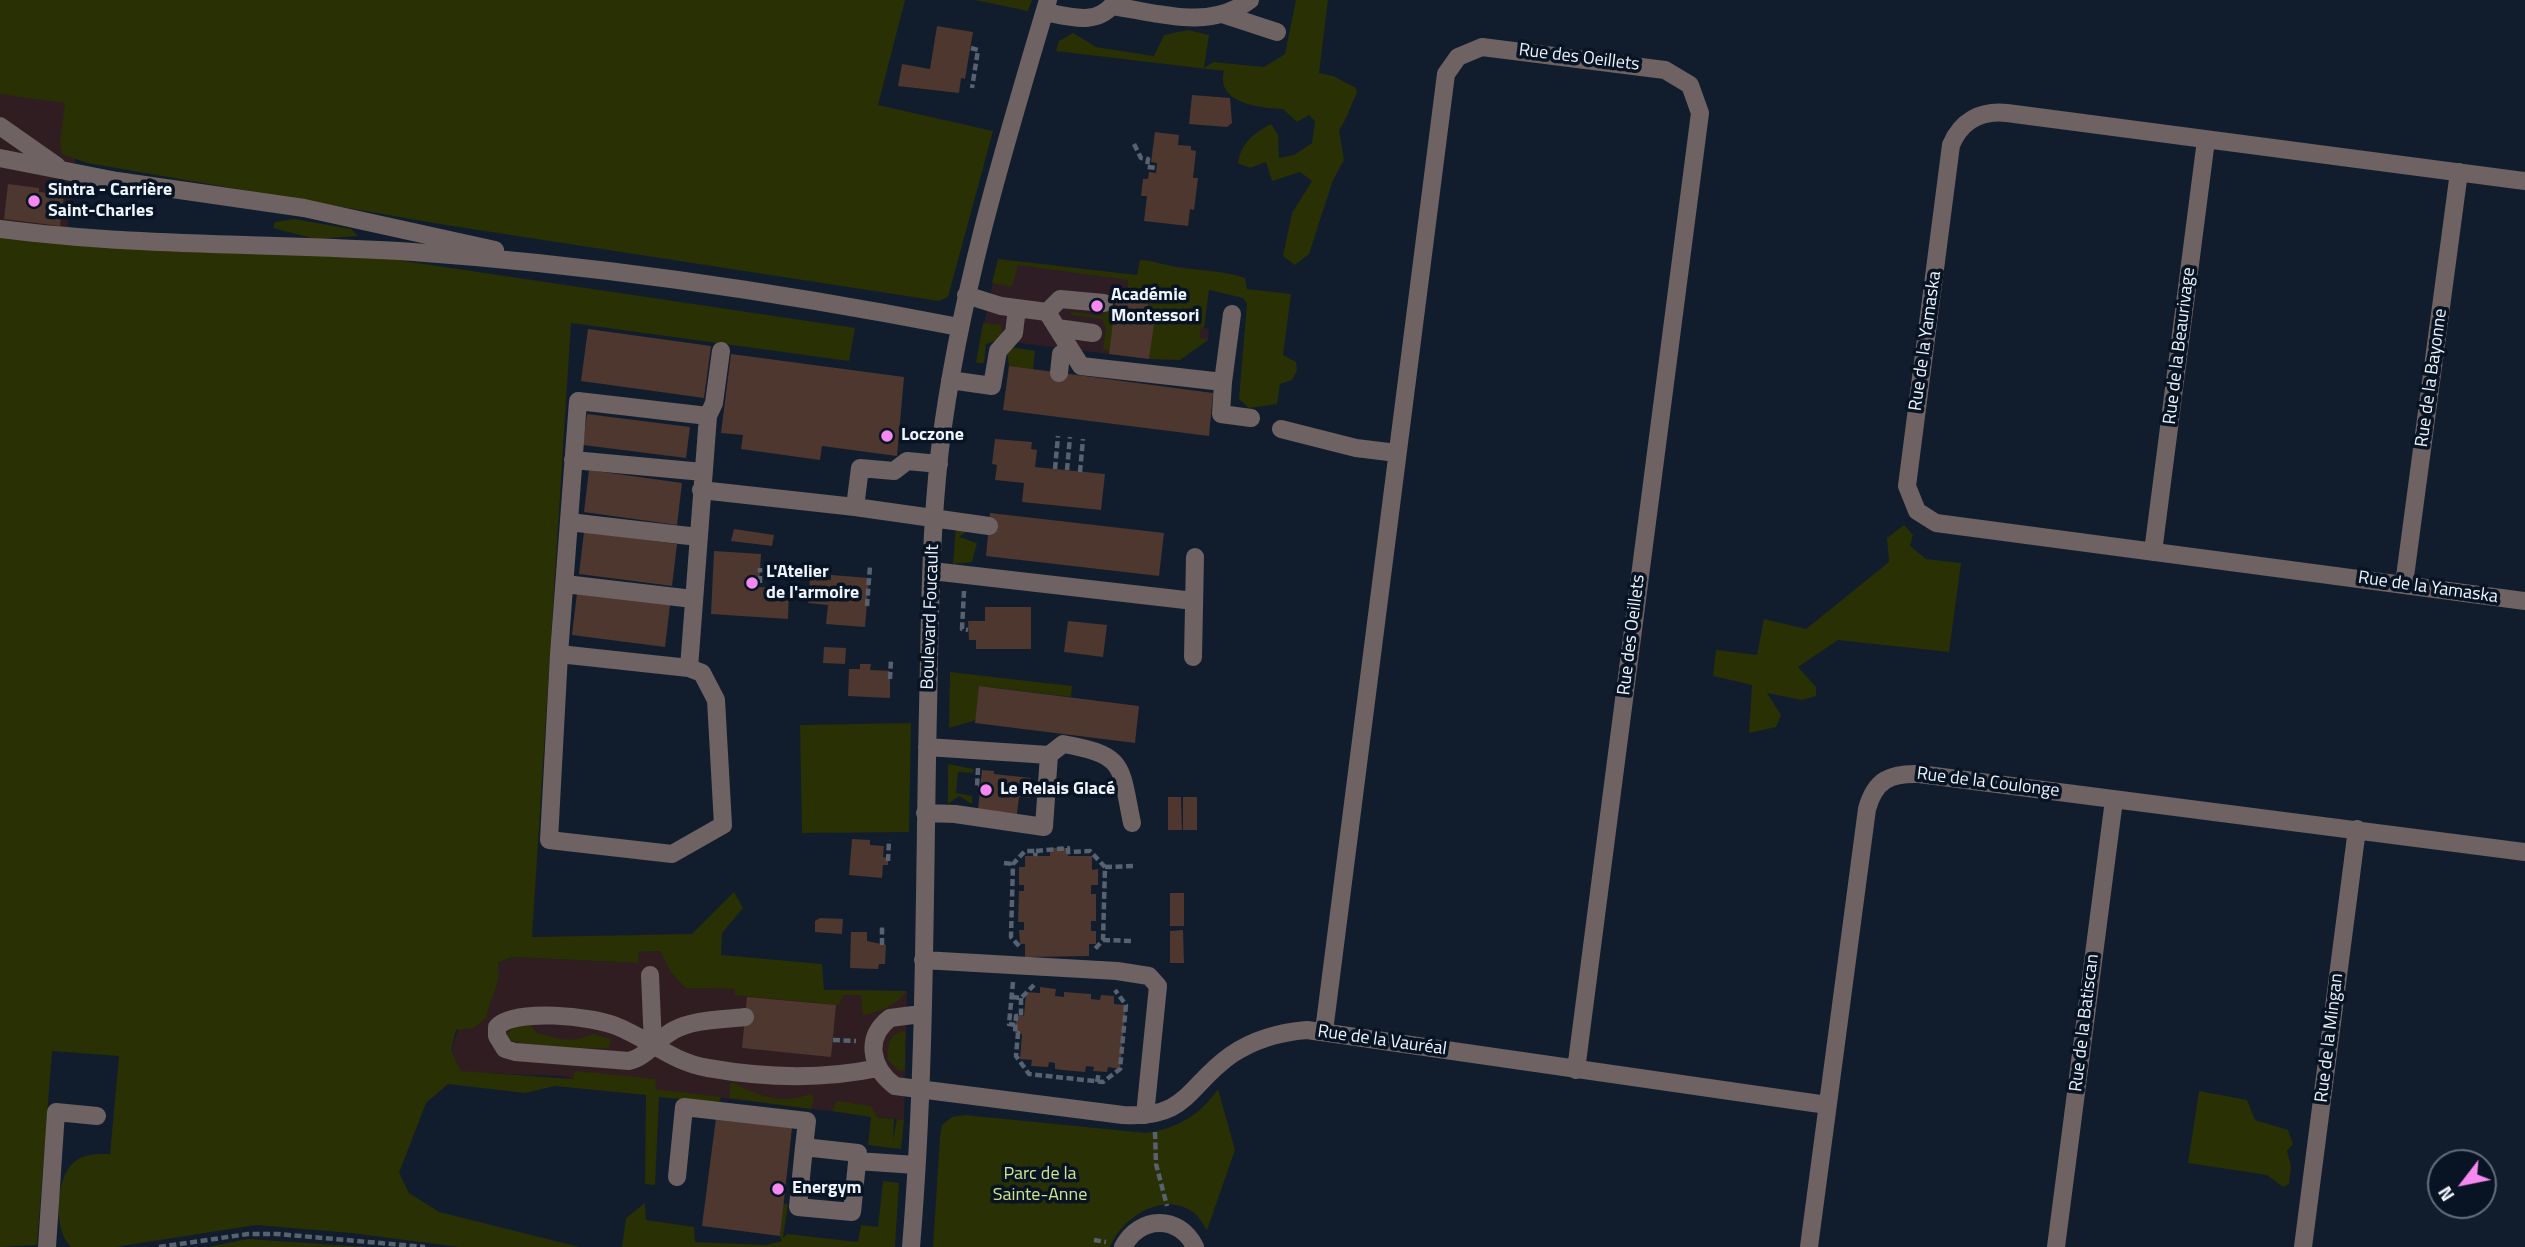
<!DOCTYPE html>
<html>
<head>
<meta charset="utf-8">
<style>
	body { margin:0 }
	#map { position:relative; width:2525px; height:1247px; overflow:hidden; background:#111d2d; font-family:"Titillium Web",sans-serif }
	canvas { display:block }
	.north { position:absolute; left:2427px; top:1149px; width:70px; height:70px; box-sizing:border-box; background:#081423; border:2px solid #646e7a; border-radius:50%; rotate:238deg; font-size:19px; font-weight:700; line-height:28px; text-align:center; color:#edf4fd }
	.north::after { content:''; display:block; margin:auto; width:24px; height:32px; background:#f589ef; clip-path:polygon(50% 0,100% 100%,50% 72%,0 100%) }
</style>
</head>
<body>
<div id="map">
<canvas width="2525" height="1247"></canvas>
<div class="north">N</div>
</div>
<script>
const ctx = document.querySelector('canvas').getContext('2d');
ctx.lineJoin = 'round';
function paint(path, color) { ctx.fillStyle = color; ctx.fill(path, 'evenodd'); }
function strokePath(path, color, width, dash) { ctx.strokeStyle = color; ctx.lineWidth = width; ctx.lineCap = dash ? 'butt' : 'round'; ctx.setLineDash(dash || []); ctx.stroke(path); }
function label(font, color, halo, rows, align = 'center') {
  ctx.font = font + ' "Titillium Web",sans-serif'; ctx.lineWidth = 7; ctx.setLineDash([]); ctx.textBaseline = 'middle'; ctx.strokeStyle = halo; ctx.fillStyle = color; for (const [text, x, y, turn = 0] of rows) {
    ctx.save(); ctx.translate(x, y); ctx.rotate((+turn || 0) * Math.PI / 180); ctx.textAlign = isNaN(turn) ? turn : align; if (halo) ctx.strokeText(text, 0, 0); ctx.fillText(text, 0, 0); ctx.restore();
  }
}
paint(new Path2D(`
	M0,43L87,50L66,242L0,234Z
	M660,951L670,971L685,988L907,991L904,1120L650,1089L646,1095L560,1076L461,1072L451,1050L478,972L512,957L638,963L639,952Z`), '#301d21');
paint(new Path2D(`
	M998,259L1209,284L1204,328L1209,329L1208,340L1180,360L1149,359L981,338Z`), '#2f1d25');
paint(new Path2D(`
	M0,0H905L878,105L993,131L948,297L939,301L446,225L87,163L62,154L60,144L65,103L0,94Z
	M975,0H1032L1028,11Z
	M1296,0H1328L1319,73L1333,76L1356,88L1357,93C1350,106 1348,118 1339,130L1344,160L1333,180L1309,254L1295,265L1283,256L1292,213L1312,181L1300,172L1272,181L1266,162L1250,168L1238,163C1241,143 1254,133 1271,124L1278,135L1279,158L1294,155L1312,143L1315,121L1309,115L1297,122L1283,109C1262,108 1215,104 1224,71L1056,51L1059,41L1073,33L1096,47L1154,56L1164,35L1188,30L1209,35L1204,68L1213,62L1264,67L1285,54Z
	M294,219L351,229L358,236L315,239L273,228L275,222Z
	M0,235L93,247L384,258L855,328L849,361L571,323L532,937L692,934L734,892L743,908L722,933L721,955L822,964L824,990L907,991C895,1006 880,1012 863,1015L861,995H843L839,1005L735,995V989L685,988L670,971L660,951L639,952L638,963L512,957L498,963C502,983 490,998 486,1018L473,1028L456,1030L451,1050L461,1071L573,1079L575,1071L657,1079L655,1089L721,1097L719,1103L659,1097L655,1185L645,1184L646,1095L555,1086L525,1093L448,1084L426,1103L399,1173L409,1193L439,1212L579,1247H459L351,1233L256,1225L115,1247H71C53,1230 55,1180 73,1163C84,1153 97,1154 110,1154L119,1056L52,1051L37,1245L0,1247Z
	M998,259L1137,275L1140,260C1150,260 1157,263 1167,265C1193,271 1219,269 1245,278L1247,289L1291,294L1283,355L1296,362L1297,370L1292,380L1280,384L1277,404L1249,408L1239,399L1247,304L1243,298L1209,290L1204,328L1201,327L1200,338L1208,340L1180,360L1149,359L1154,318L1146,316L1147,313L1165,314L1166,311L1147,308L1148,298L1127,295L1128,280L1018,265L1012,287L992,283Z
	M1107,311H1115L1110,351L1103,349L1106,328L1102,319L1071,315V312L1102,316Z
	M983,323L1002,325L1001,339L986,344L984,363H976Z
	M1011,347L1035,351L1033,370L1009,366L1007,353Z
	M1904,525L1913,535L1910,546L1926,559L1961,563L1949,652L1838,640L1798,667L1816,687V696L1802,700L1767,693L1781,715L1776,727L1749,733L1752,685L1713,676L1716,650L1757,655L1764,619L1806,629L1889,562L1887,538Z
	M956,527L970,529L959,537L977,543L972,562L953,564Z
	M950,672L1072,686L1071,697L980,686L976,720L949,728Z
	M911,723L909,832L802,833L800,725Z
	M948,764L974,769L973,773L958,772L956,793L972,796V804L959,796L948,804Z
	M530,1024L536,1033C562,1039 568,1044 593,1034L611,1039L609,1048H580L573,1051C557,1046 515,1044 506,1039L507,1033L516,1026Z
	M905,1031V1070L899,1071L888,1060C887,1045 889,1033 905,1031Z
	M731,1082C758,1096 781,1105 810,1094L814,1098L811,1109L729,1098Z
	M1218,1089L1235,1150L1207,1230C1203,1225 1199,1216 1193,1212C1163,1191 1122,1217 1110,1247H933L940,1137L942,1125L952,1117L965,1115L1146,1133C1178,1128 1199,1116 1218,1089Z
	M2199,1091L2247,1100L2255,1120L2288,1130L2293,1144L2287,1151L2291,1166L2289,1184L2283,1187L2267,1175L2188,1163Z
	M837,1101L871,1106L877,1117L894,1119L893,1140L897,1119L904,1120L901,1149L868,1145L871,1117L832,1111Z
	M883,1181L899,1183L895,1247H622L626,1218L645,1203L646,1220L694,1227L695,1242L766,1245L782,1241L780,1236L783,1204H788L783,1238L787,1234L858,1242L861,1225L878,1227Z
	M248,1239L366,1247H208Z`), '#283004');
paint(new Path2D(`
	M937,26L973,32L965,79L961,78L959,93L898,86L902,64L930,69Z
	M1192,95L1230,98L1232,123L1227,127L1189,124Z
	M1155,132L1179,135L1178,145L1191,146V150L1196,151L1193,178H1198L1194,210L1190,209L1188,226L1144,221L1147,196H1141L1143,179H1148L1149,172L1156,173L1157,163L1151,162Z
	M8,184L39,188V192L64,195L60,226L4,219Z
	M1122,294L1149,298L1146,316L1155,317L1149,359L1109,354L1116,298L1122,299Z
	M588,329L711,346L704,398L581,381Z
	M731,354L904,377L897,456L822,446L820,460L741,449L743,435L721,433Z
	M1009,366L1213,393L1209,436L1003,410Z
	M587,414L690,427L686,458L583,445Z
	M995,439L1032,442L1031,449L1037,450L1035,467L1105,474L1101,510L1022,502L1024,483L995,480L997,465L992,464Z
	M589,470L682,483L677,525L584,512Z
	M990,513L1164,533L1159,576L986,556Z
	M734,529L774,535L772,546L731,541Z
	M584,532L677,544L672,586L579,574Z
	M714,551L761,554L759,587L789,589L788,619L711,614Z
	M831,575L869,578L865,627L826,624L828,605L808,603L810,578L831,580Z
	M577,593L670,605L665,647L572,635Z
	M985,607H1031V649H976V640H969L968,621H985Z
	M1068,621L1107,625L1103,657L1064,652Z
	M824,647L846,648L845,664L823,663Z
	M860,664H871L870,670L890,671V698L848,696L849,669H860Z
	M979,686L1139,706L1135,743L975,723Z
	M982,770L994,771V774L1031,778L1030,798L1019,797L1017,814L978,810Z
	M1168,797H1181L1182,830H1168Z
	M1183,797H1197V830H1183Z
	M852,839L870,840V845L884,846L883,857L888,858V865H883L882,878L849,875Z
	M1050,848H1068V856H1092V870L1098,869V885H1091V894H1096V921H1091V931H1096V944H1089V956L1025,957V944H1020L1019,930H1024V922H1018L1019,891H1024V885H1019V867H1025V856H1050Z
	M1170,893H1184V926H1170Z
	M820,918L843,919L842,934L815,932V921Z
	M1183,930L1184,963H1170V931Z
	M851,932H867V941L886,945L885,964H879L878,969L850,968Z
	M1040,987L1056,989L1055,996L1064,997V992L1091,994V999L1100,1000L1101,995L1114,996V1004L1126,1005L1120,1069L1108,1067L1107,1072L1093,1071L1094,1067L1086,1066L1085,1072L1062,1070L1055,1069V1063L1049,1062L1048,1067L1031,1066L1032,1060L1020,1059L1022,1034L1015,1033L1016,1016H1024L1026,992L1040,993Z
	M747,997L836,1005L831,1057L742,1048Z
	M716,1118L792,1128L780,1236L702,1226Z`), '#4e372e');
strokePath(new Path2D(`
	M971,48L978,50L972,88
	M1134,144L1141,158L1148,159L1147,167L1156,168
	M62,210L93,213
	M1055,469L1058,436
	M1067,470L1070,437
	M1080,472L1083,439
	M760,583V568
	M964,591L962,629L968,630
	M867,606L870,566
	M890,679L891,659
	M978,768L977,788H980
	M1036,851L1068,848V852L1090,851L1105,867L1103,940L1093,951
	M888,861L889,840
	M1004,863L1013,864
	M1105,867L1134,866
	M1103,940L1134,941
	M882,945V927
	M1019,946L1011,937L1013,864L1025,851H1036L1035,856
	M1013,982L1009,1024L1015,1025
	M1012,997L1021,998L1034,985
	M1021,998V1016H1016L1015,1033H1018L1016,1056L1029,1074L1103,1082L1120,1069L1126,1005L1115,990
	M833,1040L856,1041
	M1097,1082L1099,1072
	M1155,1132L1156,1164L1167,1206
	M1094,1240L1106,1242
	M159,1247L248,1234H278L425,1247`), '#57616f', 4.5, [7, 3.5]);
strokePath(new Path2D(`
	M1113,6C1158,13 1210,31 1250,0
	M1045,12C1070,17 1100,27 1116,0
	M1225,15L1277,32
	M0,126L57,166
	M0,158L117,181L304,208L495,250
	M2525,181L2007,113C1981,110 1961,121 1951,145L1907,486L1917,511L1936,523L2525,601
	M0,229C137,247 275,243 413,252C596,265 779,292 959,327
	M966,295L1001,306L1047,312L1057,328L1093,333
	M1047,312L1060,299L1104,303
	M1057,328L1081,366L1223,382L1232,314
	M1059,373L1061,354L1070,349
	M950,380L992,386L998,351L1014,333L1017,308
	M1223,382L1221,414L1251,418
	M578,401L708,416L689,668L559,654Z
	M708,416L714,403L721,351
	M1281,429L1356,448L1397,453
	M573,460L703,472
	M939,464L907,461L894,471L860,468L855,507L989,526
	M701,490L855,507
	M569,522L698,537
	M2153,552L2206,140
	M932,571L1194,601
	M565,584L693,599
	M2404,584L2459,172
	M559,654L549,840L672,854L723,825L716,700L702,673L689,668
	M1193,657L1195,557
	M1049,755L1063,744C1126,755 1120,765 1132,823
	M925,813L955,814L1044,827L1049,755L927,747
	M923,960L1117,971L1149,976L1158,986L1145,1115
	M650,975L653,1046
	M921,1014L890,1018C864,1038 871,1068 895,1086L1123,1115C1188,1119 1187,1086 1231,1055C1253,1040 1281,1032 1307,1030L1827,1105
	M745,1017C722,1020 695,1019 674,1030C658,1038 647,1057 629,1061L515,1052L505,1049L497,1036V1027C514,1008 593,1016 616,1026C649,1039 672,1062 708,1068C765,1078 821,1080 878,1068
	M1324,1031L1446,74L1458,57L1482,47L1665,70L1690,85L1700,113L1576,1070
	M804,1147L858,1153L852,1212L798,1207Z
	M857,1161L916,1165
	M677,1177L684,1107L807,1121L804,1147
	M47,1247L56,1112L97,1116
	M911,1247C926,1068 924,888 928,709C930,622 930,535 940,449C959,295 1004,148 1048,0
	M1123,1247C1139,1216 1179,1214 1195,1247
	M1809,1247L1867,809C1875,780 1890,773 1919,774L2525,852
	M2056,1247L2114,800
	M2303,1247L2357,829`), '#6e6263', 18);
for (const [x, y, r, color] of [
	[34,201,7,"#f589ef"],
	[1097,306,7,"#f589ef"],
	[887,436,7,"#f589ef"],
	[752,583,7,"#f589ef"],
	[986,790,7,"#f589ef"],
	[778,1189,7,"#f589ef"]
]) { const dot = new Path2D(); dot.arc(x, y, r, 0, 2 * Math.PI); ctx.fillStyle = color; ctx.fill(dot); strokePath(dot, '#081423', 2.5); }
label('18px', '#edf4fd', '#081423', [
	["Rue des Oeillets",1579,58,7],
	["Rue de la Yamaska",1926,341,-82],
	["Rue de la Beaurivage",2180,346,-83],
	["Rue de la Bayonne",2432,378,-82],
	["Rue de la Yamaska",2428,588,8],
	["Boulevard Foucault",931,617,-88],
	["Rue des Oeillets",1632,635,-83],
	["Rue de la Coulonge",1988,783,7],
	["Rue de la Batiscan",2085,1023,-83],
	["Rue de la Mingan",2330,1038,-83],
	["Rue de la Vauréal",1382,1041,8]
]);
label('bold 18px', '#edf4fd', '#081423', [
	["Sintra - Carrière",48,191],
	["Saint-Charles",48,212],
	["Académie",1111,296],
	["Montessori",1111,317],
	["Loczone",901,436],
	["L'Atelier",766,573],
	["de l'armoire",766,594],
	["Le Relais Glacé",1000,790],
	["Energym",792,1189]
], 'left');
label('18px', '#d1e58c', '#081423', [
	["Parc de la",1040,1175],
	["Sainte-Anne",1040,1196]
]);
</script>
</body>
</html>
